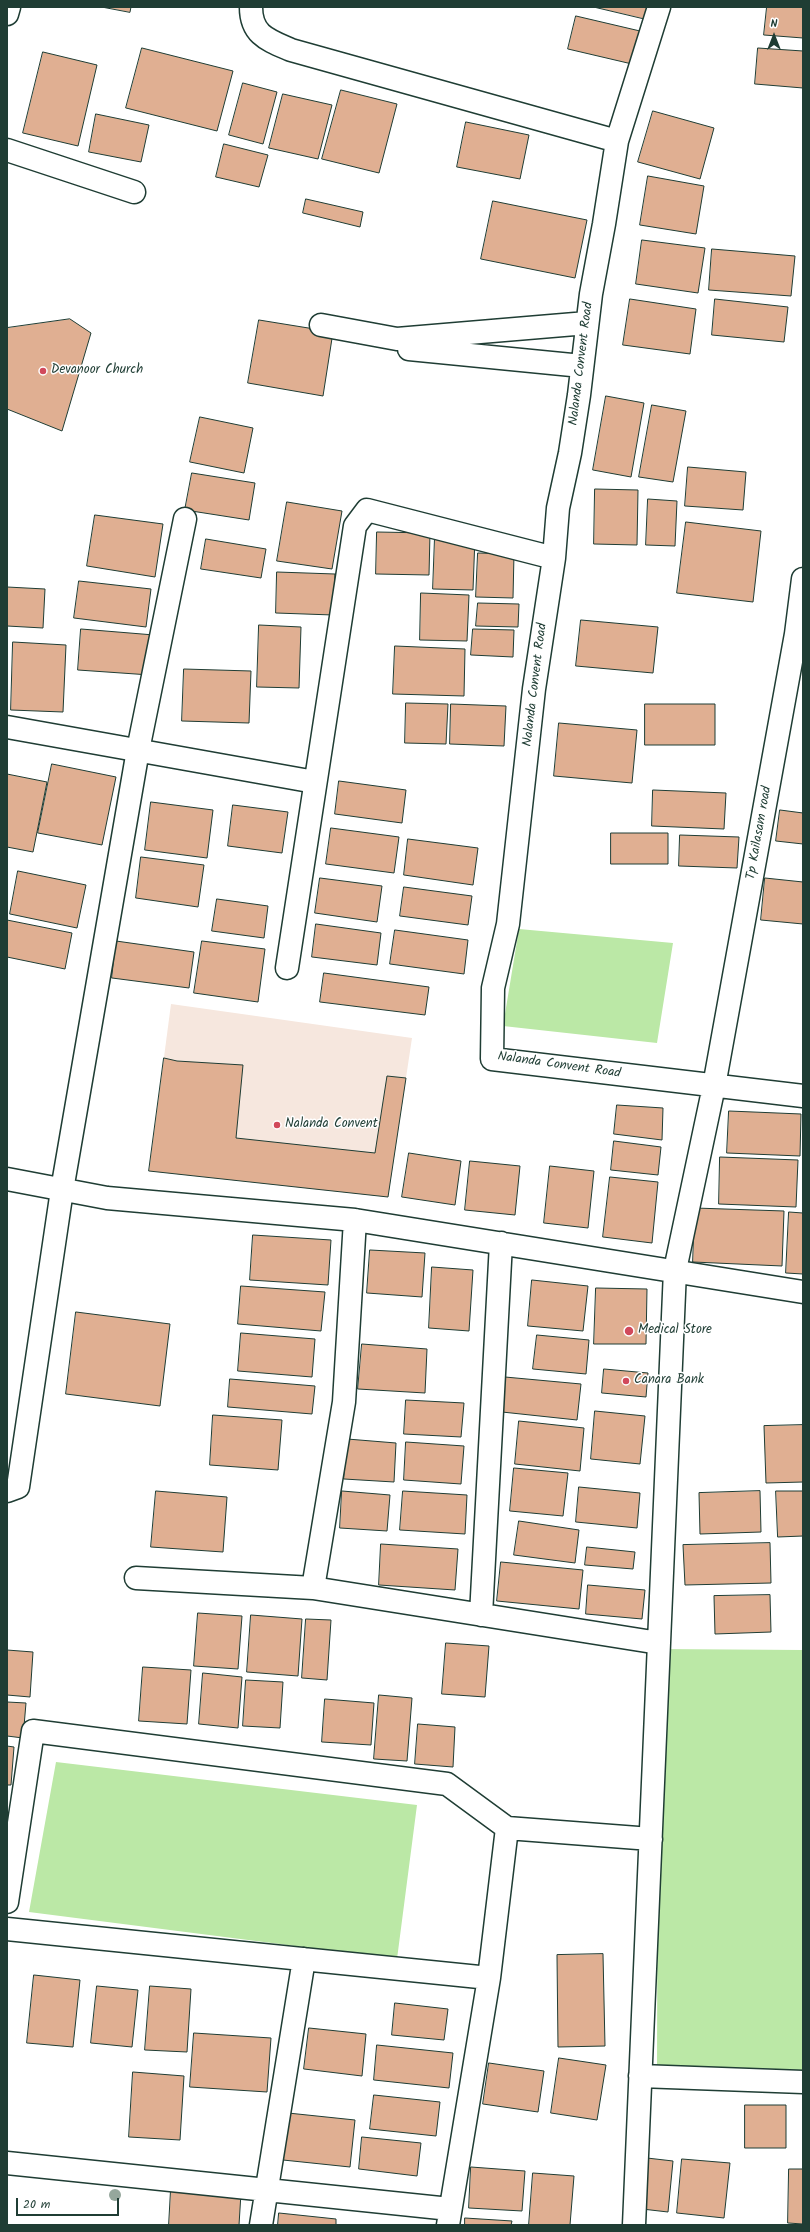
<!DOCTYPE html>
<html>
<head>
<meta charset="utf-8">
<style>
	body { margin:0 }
	#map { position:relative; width:810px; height:2232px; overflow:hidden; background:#fff; font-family:Kalam,sans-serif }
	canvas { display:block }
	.frame { position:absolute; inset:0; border:8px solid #1f3d34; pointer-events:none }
	.north { position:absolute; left:754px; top:16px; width:40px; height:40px; -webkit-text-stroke:3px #fff; paint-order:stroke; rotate:0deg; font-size:11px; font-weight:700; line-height:16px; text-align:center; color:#1f3d34 }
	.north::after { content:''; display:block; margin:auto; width:14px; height:18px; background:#1f3d34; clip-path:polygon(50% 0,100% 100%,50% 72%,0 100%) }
	.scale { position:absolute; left:16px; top:2198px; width:103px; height:18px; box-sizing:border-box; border:2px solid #1f3d34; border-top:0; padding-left:5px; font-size:12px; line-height:14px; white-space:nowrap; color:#1f3d34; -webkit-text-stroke:3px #fff; paint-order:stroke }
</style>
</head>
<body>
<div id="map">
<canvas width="810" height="2232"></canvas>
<div class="frame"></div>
<div class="north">N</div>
<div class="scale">20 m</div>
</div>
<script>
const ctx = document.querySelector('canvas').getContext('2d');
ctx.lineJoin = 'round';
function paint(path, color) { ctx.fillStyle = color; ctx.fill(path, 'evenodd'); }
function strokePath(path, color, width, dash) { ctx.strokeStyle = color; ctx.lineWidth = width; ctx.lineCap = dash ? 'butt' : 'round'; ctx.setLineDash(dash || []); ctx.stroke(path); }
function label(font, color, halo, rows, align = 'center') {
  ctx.font = font + ' Kalam,sans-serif'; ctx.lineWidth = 3; ctx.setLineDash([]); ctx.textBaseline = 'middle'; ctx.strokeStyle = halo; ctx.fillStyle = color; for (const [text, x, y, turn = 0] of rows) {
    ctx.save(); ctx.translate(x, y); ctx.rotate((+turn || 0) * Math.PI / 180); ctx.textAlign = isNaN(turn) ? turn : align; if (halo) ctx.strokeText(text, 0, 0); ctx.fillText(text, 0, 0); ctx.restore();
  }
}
paint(new Path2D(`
	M171,1004L412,1038L388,1197L149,1171Z`), '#f6e7de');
paint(new Path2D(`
	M519,929L673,943L657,1043L503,1026Z
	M658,1649L803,1650V2070L657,2069Z
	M56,1762L417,1805L397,1959L29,1912Z`), '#bbe8a6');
const building = new Path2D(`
	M102,7H131L130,12Z
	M594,7H649L646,19Z
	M767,7H803V38L764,35Z
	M576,16L640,31L632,64L568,49Z
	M142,48L233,71L217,131L126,108Z
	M758,48L803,51V88L755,84Z
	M43,52L97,65L78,146L23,133Z
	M243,83L277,92L263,144L229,135Z
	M341,90L397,104L379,173L322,159Z
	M283,94L332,105L318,159L269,148Z
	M653,111L714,128L700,179L638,162Z
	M96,114L149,125L141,162L89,152Z
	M466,122L529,135L520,179L457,167Z
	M224,144L268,155L259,187L216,177Z
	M648,176L704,186L696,234L640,225Z
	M306,199L363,212L360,227L303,213Z
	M493,201L587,220L575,278L481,259Z
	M642,240L705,248L698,293L636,284Z
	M712,249L795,256L791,296L709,290Z
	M630,299L696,309L690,354L623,345Z
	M715,299L788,307L784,342L712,335Z
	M70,319L91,333L62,431L7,409V328Z
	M259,320L333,332L323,396L248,383Z
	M606,396L644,403L631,477L593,470Z
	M652,405L686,411L673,482L639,477Z
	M200,417L253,428L244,473L190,462Z
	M688,467L746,472L743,510L685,506Z
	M192,473L255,483L249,520L185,510Z
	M595,489L638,490L637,545L594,544Z
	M648,499L677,501L675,546L646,545Z
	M287,502L342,511L332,569L277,561Z
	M95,515L163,524L155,577L87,566Z
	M686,522L761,531L753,602L677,593Z
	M377,532L430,533L429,575L376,574Z
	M435,536L475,537L473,590L433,589Z
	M206,539L266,549L261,578L201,569Z
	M478,553L514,554L513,598L476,597Z
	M277,572L335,574L333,615L276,613Z
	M79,581L151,589L146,627L74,618Z
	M7,587L45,589L43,628L7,626Z
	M421,593L469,595L467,641L420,640Z
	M478,603L519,604L518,627L476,626Z
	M581,620L658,627L653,673L576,666Z
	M259,625L301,627L299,688L257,687Z
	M81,629L154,635L150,675L78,670Z
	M473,629L514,630L513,657L471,655Z
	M13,642L66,645L63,712L11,710Z
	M395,646L465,649L464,696L393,694Z
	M184,669L251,671L249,723L182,721Z
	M406,703L448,704L446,744L405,743Z
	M451,704L506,706L504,746L450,744Z
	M645,704H715V745H645Z
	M559,723L637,730L632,783L554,776Z
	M52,764L116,777L102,845L38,833Z
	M7,774L47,782L33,852L7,847Z
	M339,781L406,790L402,823L335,814Z
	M653,790L726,793L724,829L652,826Z
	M151,802L213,810L207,858L145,850Z
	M233,805L288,812L282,853L228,846Z
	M780,810L803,813V844L776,841Z
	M331,828L399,837L394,873L326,864Z
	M611,833H668V864H611Z
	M680,835L739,837L737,868L679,866Z
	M408,839L478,848L473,885L404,875Z
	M141,857L204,865L198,907L136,898Z
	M18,871L86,885L77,928L10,914Z
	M320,878L382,886L377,922L315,913Z
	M765,878L803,882V924L761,920Z
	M404,887L472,896L468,925L400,916Z
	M217,899L268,906L264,938L212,931Z
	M7,920L72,933L65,969L7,957Z
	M316,924L381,933L377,965L312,957Z
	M395,930L468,940L464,974L390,964Z
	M116,941L194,952L189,988L112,978Z
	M202,941L265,949L258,1002L194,993Z
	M324,973L429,987L425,1015L320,1002Z
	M164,1058L177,1061L243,1065L236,1138L375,1153L387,1076L406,1078L388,1197L149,1171Z
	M617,1105L663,1108L662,1140L614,1134Z
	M729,1111L801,1114L800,1156L727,1153Z
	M614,1141L661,1147L658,1175L611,1170Z
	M409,1153L461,1161L455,1205L402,1197Z
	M720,1157L798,1160L796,1207L719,1204Z
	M470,1161L520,1166L515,1215L465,1210Z
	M550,1166L594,1171L588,1228L544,1223Z
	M610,1177L658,1182L652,1243L603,1237Z
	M695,1208L784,1211L782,1266L693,1262Z
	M789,1212L803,1213V1274L786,1273Z
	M253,1235L331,1240L328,1285L250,1280Z
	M370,1250L425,1253L422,1297L367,1293Z
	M432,1267L473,1270L469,1331L429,1328Z
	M532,1280L588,1286L583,1331L528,1326Z
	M241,1286L325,1292L321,1331L238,1324Z
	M596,1288L647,1289L646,1344H594Z
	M76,1312L170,1324L160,1406L66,1394Z
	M241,1333L315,1339L312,1377L238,1371Z
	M537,1335L589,1340L586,1374L533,1369Z
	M362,1344L427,1349L425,1393L358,1389Z
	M604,1369L648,1373L646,1397L602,1393Z
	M505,1377L581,1384L577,1420L502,1412Z
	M230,1379L315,1386L312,1414L228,1407Z
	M406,1400L464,1403L461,1437L404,1434Z
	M595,1411L645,1416L640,1464L591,1459Z
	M213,1415L282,1420L278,1470L210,1465Z
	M519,1421L584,1428L580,1471L515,1464Z
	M803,1425V1482L766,1483L764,1426Z
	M347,1439L396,1443L394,1482L344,1479Z
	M406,1442L464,1446L461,1484L404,1480Z
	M514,1468L568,1473L563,1516L510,1511Z
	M579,1487L640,1493L637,1528L576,1522Z
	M156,1491L227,1497L223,1552L151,1547Z
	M342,1491L390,1495L387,1531L340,1528Z
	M403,1491L467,1495L465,1534L400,1530Z
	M760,1491L761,1532L700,1534L699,1493Z
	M776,1491H803V1536L778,1537Z
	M519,1521L579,1530L575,1563L514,1555Z
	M770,1543L771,1583L685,1585L683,1545Z
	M381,1544L458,1549L455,1590L379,1585Z
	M587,1547L635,1552L633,1569L585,1565Z
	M501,1562L583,1570L579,1609L497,1601Z
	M588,1585L645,1590L642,1619L586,1614Z
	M770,1595L771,1632L715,1634L714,1596Z
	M198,1613L242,1616L238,1669L194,1666Z
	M251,1615L302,1619L298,1676L247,1672Z
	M306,1619L331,1620L327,1680L302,1678Z
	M446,1643L489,1646L485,1697L442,1694Z
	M7,1650L33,1652L30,1697L7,1695Z
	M143,1667L191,1670L187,1724L139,1721Z
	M203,1673L242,1677L238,1728L199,1724Z
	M246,1680L283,1682L280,1728L243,1726Z
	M379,1695L412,1698L407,1761L374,1759Z
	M325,1699L374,1703L371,1745L322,1742Z
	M7,1702L26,1703L23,1738L7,1736Z
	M418,1724L455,1727L453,1767L415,1764Z
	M7,1746L14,1747L11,1785H7Z
	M603,1954L605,2046L558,2047L557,1955Z
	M34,1975L80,1980L73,2047L27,2043Z
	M97,1986L138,1990L132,2047L91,2043Z
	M150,1986L191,1989L187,2052L145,2050Z
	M395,2003L448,2009L444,2040L392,2035Z
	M309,2028L366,2034L362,2076L304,2069Z
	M194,2033L271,2038L267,2092L190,2087Z
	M377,2045L453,2053L449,2088L374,2080Z
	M559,2058L606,2065L597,2120L551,2113Z
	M489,2063L544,2071L538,2112L483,2104Z
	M133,2072L184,2076L180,2140L129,2137Z
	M374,2095L440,2102L436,2136L370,2129Z
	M745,2105H786V2148H745Z
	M288,2113L355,2120L350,2167L283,2160Z
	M362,2137L421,2143L417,2176L359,2169Z
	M647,2158L673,2161L668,2212L642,2209Z
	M682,2159L730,2163L724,2218L677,2213Z
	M471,2167L525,2171L522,2211L469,2208Z
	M789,2169H803V2224L788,2223Z
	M533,2173L574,2176L570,2225H529Z
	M171,2189L241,2193L239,2225H169Z
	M279,2213L336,2219V2225H278Z
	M465,2218L512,2221L511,2225H465Z`);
paint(building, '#e0af92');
strokePath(building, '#1f3d34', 1);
const minor = new Path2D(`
	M251,7C251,35 268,40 291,50L617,141
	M659,7L617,141L604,224L591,294L579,395L570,453L558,508L554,558L534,689L508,924L493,988L492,1059L803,1096
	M7,14L9,7
	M7,150L134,192
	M321,325L397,339L587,323
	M409,349L582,366
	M7,727L315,782
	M287,968L355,526L367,510L554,558
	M7,1179L107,1198L355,1220L803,1292
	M7,1491L18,1487L62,1190L138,750L185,519
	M136,1578L313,1588L659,1643
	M313,1588L344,1402L355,1220
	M481,1615L501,1243
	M7,1902L33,1731L447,1784L507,1828L651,1839
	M7,1929L489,1978
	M640,2076L803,2082
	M7,2163L450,2209
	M261,2225L304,1959
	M448,2225L489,1978L507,1828
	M634,2225L675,1270L714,1086L796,634L803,579`);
strokePath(minor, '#1f3d34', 25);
strokePath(minor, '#fff', 22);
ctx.fillStyle = '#95a79c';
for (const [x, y] of [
	[115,2195]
]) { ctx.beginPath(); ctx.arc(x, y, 6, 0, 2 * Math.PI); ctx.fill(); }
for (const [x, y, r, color] of [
	[43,371,4,"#d1495b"],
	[277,1125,4,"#d1495b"],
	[629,1331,5,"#d1495b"],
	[626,1381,4,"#d1495b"]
]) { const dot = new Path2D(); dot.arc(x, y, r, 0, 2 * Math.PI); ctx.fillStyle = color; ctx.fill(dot); strokePath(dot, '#fff', 1.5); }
label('13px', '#1f3d34', '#fff', [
	["Nalanda Convent Road",582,364,-83],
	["Nalanda Convent Road",536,685,-83],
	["Tp Kailasam road",760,833,-80],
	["Nalanda Convent Road",559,1066,8]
]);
label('13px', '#1f3d34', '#fff', [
	["Devanoor Church",51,371],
	["Nalanda Convent",285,1125],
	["Medical Store",638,1331],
	["Canara Bank",634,1381]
], 'left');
</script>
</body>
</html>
